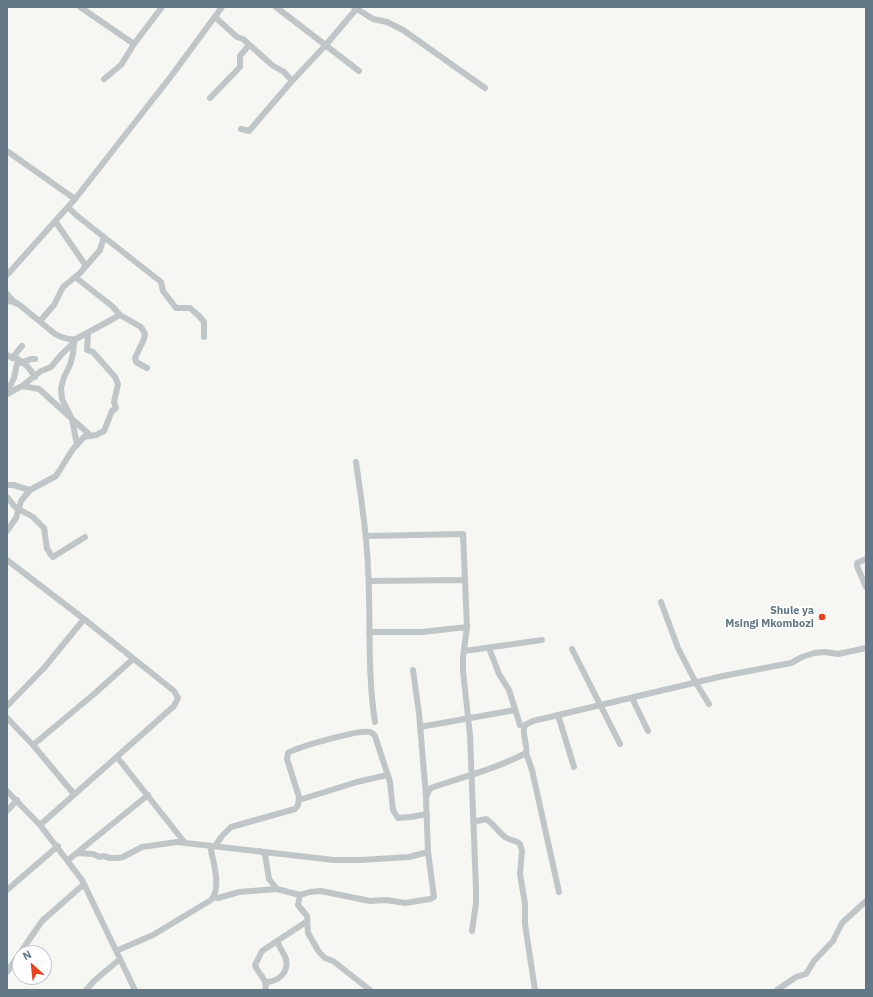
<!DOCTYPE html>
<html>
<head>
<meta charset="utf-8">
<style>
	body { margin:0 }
	#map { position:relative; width:873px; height:997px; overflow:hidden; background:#f6f6f2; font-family:"IBM Plex Sans",sans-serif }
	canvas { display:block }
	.frame { position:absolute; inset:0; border:8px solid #637884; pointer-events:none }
	.north { position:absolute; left:12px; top:945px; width:40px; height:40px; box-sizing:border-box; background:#fff; border:1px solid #c1c9ce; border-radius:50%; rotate:333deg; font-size:11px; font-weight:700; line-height:16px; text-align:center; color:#637884 }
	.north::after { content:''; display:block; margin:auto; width:14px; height:18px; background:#ea401d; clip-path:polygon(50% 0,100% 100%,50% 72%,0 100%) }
</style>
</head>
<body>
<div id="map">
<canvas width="873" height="997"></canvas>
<div class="frame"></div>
<div class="north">N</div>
</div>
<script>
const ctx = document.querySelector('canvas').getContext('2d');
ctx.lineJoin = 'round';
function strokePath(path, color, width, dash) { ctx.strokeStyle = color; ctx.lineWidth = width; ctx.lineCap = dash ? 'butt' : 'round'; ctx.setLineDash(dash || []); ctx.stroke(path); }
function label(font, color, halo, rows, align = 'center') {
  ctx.font = font + ' "IBM Plex Sans",sans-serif'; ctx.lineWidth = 4; ctx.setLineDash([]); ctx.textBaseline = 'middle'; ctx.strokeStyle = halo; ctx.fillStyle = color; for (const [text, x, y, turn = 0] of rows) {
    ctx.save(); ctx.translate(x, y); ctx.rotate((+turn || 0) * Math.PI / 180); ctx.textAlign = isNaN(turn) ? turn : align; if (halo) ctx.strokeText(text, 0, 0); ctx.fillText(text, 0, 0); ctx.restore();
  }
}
strokePath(new Path2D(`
	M80,7L134,44
	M276,7L359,71
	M354,7L373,19L387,22L403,30L485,88
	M215,17L237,37L243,39L272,65L284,72L292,81L324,47L358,7
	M104,79L121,65L134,44L162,7
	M210,98L240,67V56L249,45
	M241,129L249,131L292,81
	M7,151L75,199
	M68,207L76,215L161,282L163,291L176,308H190L199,316L204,322V337
	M55,221L86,266
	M7,275L75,199L172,75L222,7
	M75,277L112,306L120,315L141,327L145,334L144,339L135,358L136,362L147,368
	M7,294L15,303
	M7,301L15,302L21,306L55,334C62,338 68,340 76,339L120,315
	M40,321L54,305L63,287L80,273L100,250L104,237
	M74,343L73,354L70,365L64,377L61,388L62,399L72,419L77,445
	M7,355C11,358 15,358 19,360C27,364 31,370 35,377
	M12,358L22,346
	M21,363L31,359H35
	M22,386L39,389L91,436
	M7,392L14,378L18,359
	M7,394L22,386L41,371L51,367L61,355L74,342
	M356,462C361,498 367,533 368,569C371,620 367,671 375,722
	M7,485H13L30,490
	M7,497L15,507L33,517L44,528L47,549L49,551L50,554L53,557L85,537
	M7,531L16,518L21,501L30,490L56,476L73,449L84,437L96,435L104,431L112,411L116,408L114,402L118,384L115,377L93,352L87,350L88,333
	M366,536L463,534L467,627L463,657V671L470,735L476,889V903L472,931
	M866,559L857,563V566L866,587
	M7,560L84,619L174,691L178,698L174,706L40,825
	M369,581L464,580
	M661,602L678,648L696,683L709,704
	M369,632H422L467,627
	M489,648L499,674L509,690L520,725
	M572,649L620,744
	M464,651L542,640
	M413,670L419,713L426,796
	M632,698L648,731
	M7,706L44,668L84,619
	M558,715L574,767
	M7,718L33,745L74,794
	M420,727L515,710
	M33,745L94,694L133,659
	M526,753L532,770L559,892
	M117,757L185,843
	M7,791L40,825L82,880L135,990
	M299,800L357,782L387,775
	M7,811L17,800
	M473,822L486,819C494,824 498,832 505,837C510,841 516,840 520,844L522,851L520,874L525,904V924L535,990
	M215,846L222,836L231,827L295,809L298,805L299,797L287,759L288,753C297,747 361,729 370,732C372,733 374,734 375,736L390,782L393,810L398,818L411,817L427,814
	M260,851L265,854L269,879L277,889L300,895L298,905L307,916L308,933L319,952L325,958L333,961L370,990
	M77,853L93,854L100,857L103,856L110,858H118L123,857L142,847L177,842L334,860H361L409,857L428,852L426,799L428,792L431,788C462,777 496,769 526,753C528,744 521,734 525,725L533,721L723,676L791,663L802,657L814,653L825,652L838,654L866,648
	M68,860L148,795
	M7,890L58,846
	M300,895L310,892L321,891L370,901L386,900L405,903L430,899L434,897L428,852
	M214,897L218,898L239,892L277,889
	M116,951L153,935L211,900C222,889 213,860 210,846
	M7,972L42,921L84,884
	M265,982C278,982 289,973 286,959C284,953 279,947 277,941
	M86,990L94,981L120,959
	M265,990C269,981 258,974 255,965L262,951L306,922
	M777,990L796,977L806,974L814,961L833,941L842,923L866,901`), '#c0c6c8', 6);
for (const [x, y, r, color] of [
	[822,617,4,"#ea401d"]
]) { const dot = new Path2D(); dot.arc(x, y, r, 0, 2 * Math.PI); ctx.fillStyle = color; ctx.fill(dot); strokePath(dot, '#fff', 1.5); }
label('bold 11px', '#637884', '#fff', [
	["Shule ya",814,611],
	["Msingi Mkombozi",814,624]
], 'right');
</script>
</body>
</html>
